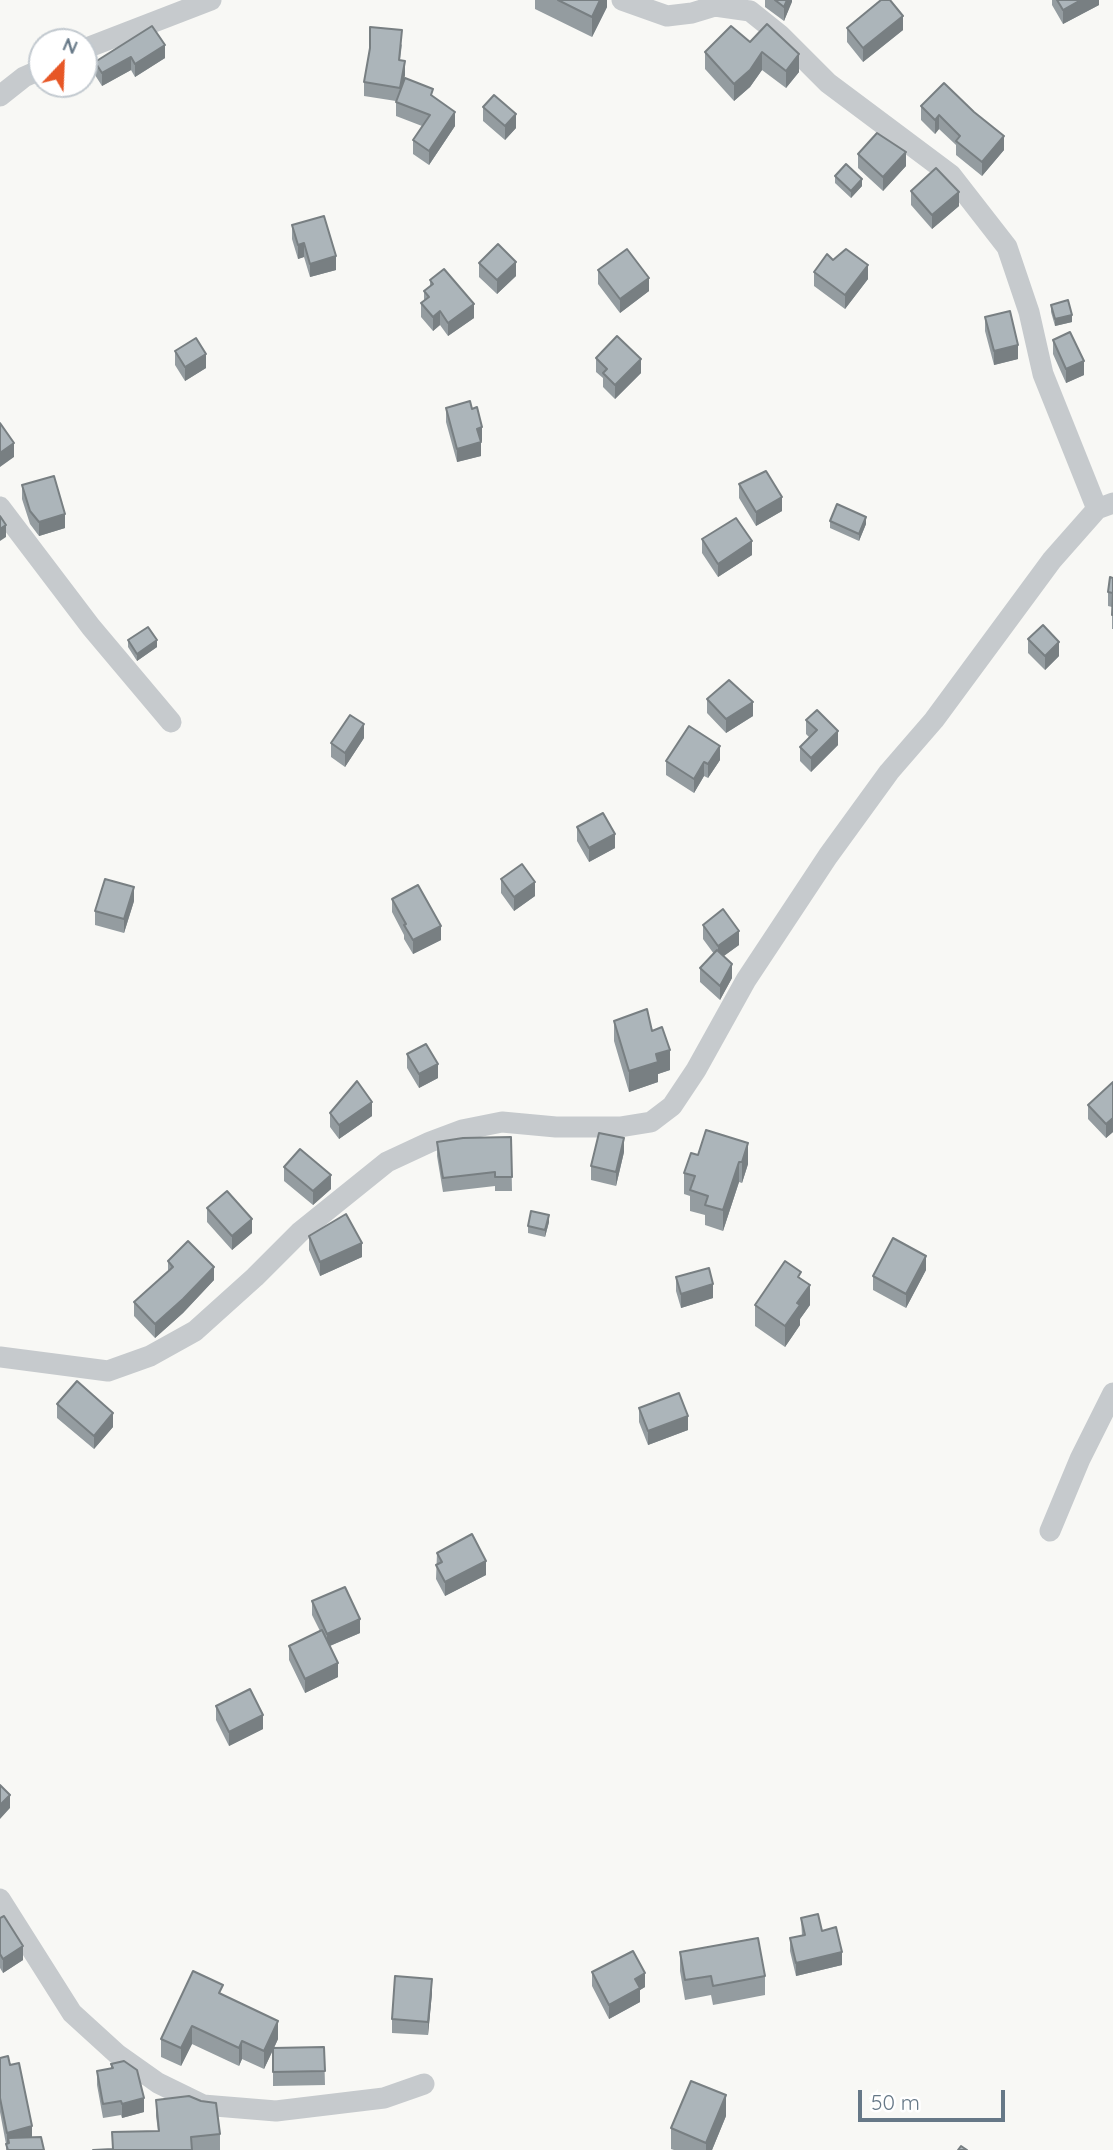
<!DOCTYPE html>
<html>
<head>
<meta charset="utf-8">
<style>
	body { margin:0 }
	#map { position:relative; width:1113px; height:2150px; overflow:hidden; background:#f8f8f5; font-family:Quicksand,sans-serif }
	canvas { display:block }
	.north { position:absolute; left:28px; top:28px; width:70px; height:70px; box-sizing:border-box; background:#fff; border:2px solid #c2c9cf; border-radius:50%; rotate:23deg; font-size:19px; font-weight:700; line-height:28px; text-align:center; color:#667887 }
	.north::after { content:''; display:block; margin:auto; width:24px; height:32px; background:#e75726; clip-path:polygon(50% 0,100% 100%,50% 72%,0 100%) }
	.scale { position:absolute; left:858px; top:2090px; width:147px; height:32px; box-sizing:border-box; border:4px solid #667887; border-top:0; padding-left:9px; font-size:21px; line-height:24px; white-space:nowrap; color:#667887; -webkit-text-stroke:5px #fff; paint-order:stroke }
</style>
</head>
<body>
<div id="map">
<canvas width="1113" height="2150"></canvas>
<div class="north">N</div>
<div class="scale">50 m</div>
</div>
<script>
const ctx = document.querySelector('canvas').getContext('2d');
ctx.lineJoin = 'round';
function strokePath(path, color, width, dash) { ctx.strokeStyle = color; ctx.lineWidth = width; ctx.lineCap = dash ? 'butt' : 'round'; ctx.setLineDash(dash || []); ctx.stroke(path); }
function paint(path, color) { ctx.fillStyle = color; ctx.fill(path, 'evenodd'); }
strokePath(new Path2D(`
	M622,0L667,16L692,13L715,6L750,11L780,35L828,83L951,175L1007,247L1029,312L1043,374L1097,509
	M84,49L211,0
	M0,96L24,77L42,69
	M0,507L91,627L171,722
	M0,1357L108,1371L150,1356L195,1331L255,1277L300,1232L387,1162L430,1142L462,1130L502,1122L556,1127H620L651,1122L672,1106L696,1070L746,980L828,856L889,772L934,720L1052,560L1097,509L1113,503
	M1050,1531L1080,1459L1113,1393
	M0,1899L72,2013L117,2054L158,2083L203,2105L276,2111L384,2098L424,2084`), '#c6cacd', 21);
paint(new Path2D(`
	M535,0H607V7L592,37L535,9Z
	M765,0H792L784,21L765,7Z
	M1052,0H1099V5L1063,24L1052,5Z
	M152,26L165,58L135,77L131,70L102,86L95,75V62Z
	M847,28L903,30L863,62L847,42Z
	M750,42L799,72L786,88L762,70L750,87L734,101L705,69V52Z
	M402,44L400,60L405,75L403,82L433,96L455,126L429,165L413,154V140L422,126L396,116V101L364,96V82Z
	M944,83L1004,150L982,176L956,155V145L939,129L935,134L921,120V106Z
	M483,107L516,128L505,140L483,121Z
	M858,154L906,166L883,191L858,168Z
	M835,176L862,186L851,198L835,183Z
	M911,191L959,206L932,229L911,205Z
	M292,225L336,270L310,277L304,257L298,259L292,239Z
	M833,260L868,279L845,309L814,286V272Z
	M479,263L516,276L497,294L479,277Z
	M598,270L649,291L620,313L598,284Z
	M430,280L474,318L448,336L440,325L433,331L421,317V303L424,301V291L430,286Z
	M1051,305L1072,322L1055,326L1051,312Z
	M985,317L1018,359L994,365L985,331Z
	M1053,340L1084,375L1066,383L1053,354Z
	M175,351L206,368L185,381L175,365Z
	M596,358L641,373L615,399L603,387V378L596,372Z
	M446,408L472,409L482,441L481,442V456L457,462L446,422Z
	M739,484L782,511L756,526L739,498Z
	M22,485L65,528L39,536L30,524L22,499Z
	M830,521L866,524L859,541L830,528Z
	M702,539L752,555L718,577L702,553Z
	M1113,578V629H1112V607L1108,606V592Z
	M1028,639L1059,656L1045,670L1028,653Z
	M128,640L157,647L137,661L128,647Z
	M707,699L753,716L726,733L707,713Z
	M806,720L838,745L811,772L800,761V747L809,737L806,734Z
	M364,738L345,767L331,757V743Z
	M720,760L708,778L704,776L694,793L666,775V761Z
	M577,827L615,848L589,862L577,841Z
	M501,879L535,896L514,911L501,893Z
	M392,899L441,940L413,954L404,939V935L392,912Z
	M134,901L124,933L95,925V911Z
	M703,925L739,945L724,956L732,978L720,1000L700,982V968L714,954L703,939Z
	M614,1021L652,1031L670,1070L658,1074V1082L629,1092L614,1041Z
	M407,1054L438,1078L419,1088L407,1068Z
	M1113,1082V1132L1106,1138L1088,1119V1105Z
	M330,1113L372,1116L339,1139L330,1127Z
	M706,1130L748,1164L742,1183L739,1182L723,1231L705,1225V1215L690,1211V1196L684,1194V1173L698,1155Z
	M511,1137L512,1191H495V1186L443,1192L437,1156V1142Z
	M624,1152L616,1186L591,1180V1166Z
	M284,1167L331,1189L313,1205L284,1181Z
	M207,1208L252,1233L232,1250L207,1222Z
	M549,1222L545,1237L528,1233V1226Z
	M309,1236L362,1257L320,1276L309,1250Z
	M168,1261L214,1280L183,1313L155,1338L134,1316V1302L168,1272Z
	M926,1270L906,1308L873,1290V1276Z
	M676,1277L713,1298L681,1308L676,1291Z
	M801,1279L810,1305L800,1319V1325L785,1347L755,1326V1305Z
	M57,1404L113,1427L94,1449L57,1418Z
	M639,1408L688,1430L648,1445L639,1422Z
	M437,1553L486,1575L445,1596L436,1579Z
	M312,1601L360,1633L330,1646L338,1677L305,1693L289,1660V1646L320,1631L312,1615Z
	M216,1706L263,1729L229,1746L216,1720Z
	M0,1918L23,1960L3,1973L0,1968Z
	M801,1918L822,1931L842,1965L796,1976L790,1951V1938L802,1936Z
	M680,1952L765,1976V1995L713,2005L711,1995L685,2000L680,1971Z
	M592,1972L645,1987L640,1990V2002L609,2019L592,1986Z
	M432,1993L428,2035L392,2033V2019Z
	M223,1995L278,2039L274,2048L324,2047L325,2085L273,2086V2050L264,2069L242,2059L239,2066L192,2044L181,2066L161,2057V2039Z
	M0,2058L10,2065L32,2138L44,2150H6V2144L0,2112Z
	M111,2064L144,2112L122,2118L121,2115L103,2118L97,2085V2071L111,2069Z
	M156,2100L220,2134V2150H93L112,2149V2132L158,2131L156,2116Z
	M726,2116L712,2150H674L671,2149V2128Z`), '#949ca0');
paint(new Path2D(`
	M600,0H607V7L592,37V17Z
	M787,0H792V2L784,21V7Z
	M1081,0H1099V5L1063,24V10Z
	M903,16V30L863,62V48Z
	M165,45V58L135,77V64Z
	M762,52V70L750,87L734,101V84Z
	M799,54V72L786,88V71Z
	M131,57V70L102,86V73Z
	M405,61V75L400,102V88Z
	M455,112V126L429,165V151Z
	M516,114V128L505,140V126Z
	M939,115V129L935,134V120Z
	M1004,136V150L982,176V162Z
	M906,152V166L883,191V177Z
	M862,179V186L851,198V191Z
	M959,192V206L932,229V215Z
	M304,243V257L298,259V245Z
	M336,256V270L310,277V264Z
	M516,262V276L497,294V280Z
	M868,265V279L845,309V295Z
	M649,278V291L620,313V299Z
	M474,304V318L448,336V323Z
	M440,311V325L433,331V317Z
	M1072,315V322L1055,326V319Z
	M1018,345V359L994,365V351Z
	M206,354V368L185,381V367Z
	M641,359V373L615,399V385Z
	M1084,361V375L1066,383V369Z
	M482,427V441L477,443V429Z
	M481,442V456L457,462V449Z
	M14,443V457L0,467V453Z
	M782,497V511L756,526V512Z
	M65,514V528L39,536V522Z
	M866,517V524L859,541V534Z
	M6,525V537L0,541V529Z
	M752,541V555L718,577V564Z
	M157,640V647L137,661V654Z
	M1059,642V656L1045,670V656Z
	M753,702V716L726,733V719Z
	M364,724V738L345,767V753Z
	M838,731V745L811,772V758Z
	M720,746V760L708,778V764Z
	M704,762V776L694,793V779Z
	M615,834V848L589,862V848Z
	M535,882V896L514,911V897Z
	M134,887V901L124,933V919Z
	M441,926V940L413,954V940Z
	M739,931V945L718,960V946Z
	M732,964V978L720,1000V986Z
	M670,1050V1070L658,1074V1082L629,1092V1071L656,1054Z
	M438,1064V1078L419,1088V1074Z
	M372,1102V1116L339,1139V1125Z
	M1113,1118V1132L1106,1138V1124Z
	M624,1138V1152L616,1186V1172Z
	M748,1143V1164L742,1183V1162Z
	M739,1162V1182L723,1231V1210Z
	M331,1175V1189L313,1205V1191Z
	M549,1215V1222L545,1237V1230Z
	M252,1219V1233L232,1250V1236Z
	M362,1243V1257L320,1276V1262Z
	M926,1256V1270L906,1308V1294Z
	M214,1267V1280L183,1313L155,1338V1324Z
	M713,1284V1298L681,1308V1294Z
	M810,1285V1305L800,1319V1325L785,1347V1326L797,1303Z
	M113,1413V1427L94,1449V1436Z
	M688,1416V1430L648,1445V1431Z
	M486,1561V1575L445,1596V1582Z
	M360,1619V1633L327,1647V1634Z
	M338,1663V1677L305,1693V1679Z
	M263,1715V1729L229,1746V1732Z
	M10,1795V1808L0,1819V1805Z
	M23,1946V1960L3,1973V1959Z
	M842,1952V1965L796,1976V1963Z
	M645,1973V1987L640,1990V2002L609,2019V2005L635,1979Z
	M432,1979V1993L428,2035V2022Z
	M278,2021V2039L264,2069V2051Z
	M192,2026V2044L181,2066V2048Z
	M242,2041V2059L239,2066V2048Z
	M726,2095V2116L712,2150H706V2143Z
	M144,2098V2112L122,2118V2104Z
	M32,2126V2140L8,2138V2147H7V2133Z`), '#787f82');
const building = new Path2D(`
	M558,0H600L592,17Z
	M775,0H787L784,7Z
	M881,0H890L903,16L863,48L847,28Z
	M1057,0H1081L1063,10Z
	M767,24L799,54L786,71L762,52L750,70L734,84L705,52L731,26L750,42Z
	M152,26L165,45L135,64L131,57L102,73L95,62Z
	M370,27L402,30L399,60L405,61L400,88L364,82L370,48Z
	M405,78L433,89L431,95L455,112L429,151L413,140L430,115L396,102Z
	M944,83L974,112L1004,136L982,162L956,141L960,136L939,115L935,120L921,106Z
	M494,95L516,114L505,126L483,107Z
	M877,133L906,152L883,177L858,154Z
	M846,164L862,179L851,191L835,176Z
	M936,168L959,192L932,215L911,191Z
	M324,216L336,256L310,264L304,243L298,245L292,225Z
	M498,244L516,262L497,280L479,263Z
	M627,249L649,278L620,299L598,270Z
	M846,249L868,265L845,295L814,272L827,254L833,260Z
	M444,269L474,304L448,323L440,311L433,317L421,303L429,297L424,291L433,284L430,280Z
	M1068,300L1072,315L1055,319L1051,305Z
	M1010,311L1018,345L994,351L985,317Z
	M1070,332L1084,361L1066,369L1053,340Z
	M617,336L641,359L615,385L603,373L607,369L596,358Z
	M196,338L206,354L185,367L175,351Z
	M470,401L472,409L477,407L482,427L477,429L481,442L457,449L446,408Z
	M0,423L14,443L0,453Z
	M766,471L782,497L756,512L739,484Z
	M54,476L65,514L39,522L30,511L22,485Z
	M837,504L866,517L859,534L830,521Z
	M0,516L6,525L0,529Z
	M736,518L752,541L718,564L702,539Z
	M1110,577L1113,578V615H1112L1113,593L1108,592Z
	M1043,625L1059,642L1045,656L1028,639Z
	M148,627L157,640L137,654L128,640Z
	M729,680L753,702L726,719L707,699Z
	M817,710L838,731L811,758L800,747L817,730L806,720Z
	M350,715L364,724L345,753L331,743Z
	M689,726L720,746L708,764L704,762L694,779L666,761Z
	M603,813L615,834L589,848L577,827Z
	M522,864L535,882L514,897L501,879Z
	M105,879L134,887L124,919L95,911Z
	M418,885L441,926L413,940L404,925L406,924L392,899Z
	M723,909L739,931L718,946L703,925Z
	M717,950L732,964L720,986L700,968Z
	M647,1009L652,1031L662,1027L670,1050L656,1054L658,1062L629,1071L614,1021Z
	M426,1044L438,1064L419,1074L407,1054Z
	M357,1081L372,1102L339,1125L330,1113Z
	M1113,1082V1118L1106,1124L1088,1105Z
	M706,1130L748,1143L742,1162H739L723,1210L705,1205L708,1196L690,1190L695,1176L684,1173L691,1153L698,1155Z
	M599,1133L624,1138L616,1172L591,1166Z
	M511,1137L512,1177H495V1172L443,1178L437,1142L463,1138Z
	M300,1149L331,1175L313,1191L284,1167Z
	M227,1191L252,1219L232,1236L207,1208Z
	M531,1211L549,1215L545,1230L528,1226Z
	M346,1214L362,1243L320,1262L309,1236Z
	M893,1238L926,1256L906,1294L873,1276Z
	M188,1241L214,1267L183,1299L155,1324L134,1302L173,1267L168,1261Z
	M785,1261L801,1272L798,1277L810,1285L797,1303L800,1305L785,1326L755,1305Z
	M709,1268L713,1284L681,1294L676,1277Z
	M77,1381L113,1413L94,1436L57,1404Z
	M679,1393L688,1416L648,1431L639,1408Z
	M472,1534L486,1561L445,1582L436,1565L442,1562L437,1553Z
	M345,1587L360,1619L327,1634L312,1601Z
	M322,1630L338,1663L305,1679L289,1646Z
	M250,1689L263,1715L229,1732L216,1706Z
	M0,1785L10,1795L0,1805Z
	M818,1914L822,1931L836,1927L842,1952L796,1963L790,1938L805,1935L801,1918Z
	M4,1916L23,1946L3,1959L0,1954V1918Z
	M758,1938L765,1976L713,1986L711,1976L685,1980L680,1952Z
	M633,1951L645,1973L635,1979L640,1988L609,2005L592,1972Z
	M193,1971L223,1985L219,1993L278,2021L264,2051L242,2041L239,2048L192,2026L181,2048L161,2039Z
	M395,1976L432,1979L428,2022L392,2019Z
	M324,2047L325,2071L273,2072V2048Z
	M8,2056L10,2065L19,2063L32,2126L7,2133L0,2098V2058Z
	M124,2061L137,2070L144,2098L122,2104L121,2101L103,2104L97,2071L113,2068L111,2064Z
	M691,2081L726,2095L706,2143L671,2128Z
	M189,2096L201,2101L216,2103L220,2134L191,2137L192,2150H93L113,2149L112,2132L159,2131L156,2100Z
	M41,2137L44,2150H8L6,2144L9,2143L8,2138Z
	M961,2146L967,2150H958Z`);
paint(building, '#acb5ba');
strokePath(building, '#787f82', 2);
</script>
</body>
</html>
